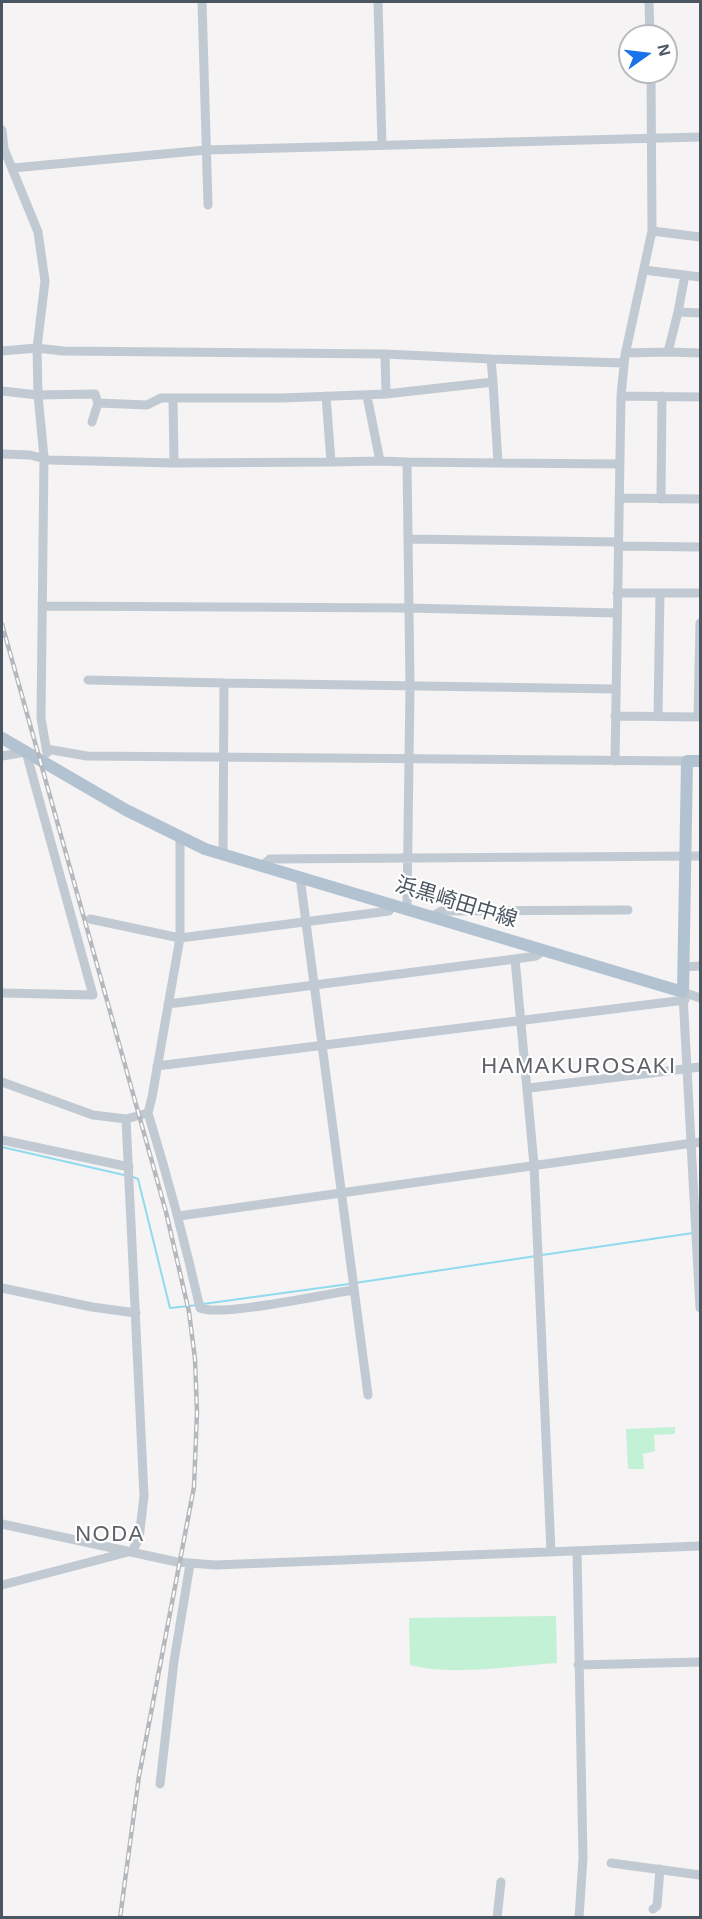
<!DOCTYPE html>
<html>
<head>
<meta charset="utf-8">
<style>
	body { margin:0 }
	#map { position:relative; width:702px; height:1919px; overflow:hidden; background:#f5f3f3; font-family:Helvetica,sans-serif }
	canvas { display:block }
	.frame { position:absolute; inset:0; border:3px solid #4a5661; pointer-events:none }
	.north { position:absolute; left:618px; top:24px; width:60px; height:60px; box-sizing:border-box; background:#fff; border:2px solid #b7bbc0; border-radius:50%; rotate:76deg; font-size:16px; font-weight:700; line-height:24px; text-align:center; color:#4a5661 }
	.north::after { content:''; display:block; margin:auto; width:21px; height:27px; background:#1a73e8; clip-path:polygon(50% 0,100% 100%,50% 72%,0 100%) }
</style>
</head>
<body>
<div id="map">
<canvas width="702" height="1919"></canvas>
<div class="frame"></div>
<div class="north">N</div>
</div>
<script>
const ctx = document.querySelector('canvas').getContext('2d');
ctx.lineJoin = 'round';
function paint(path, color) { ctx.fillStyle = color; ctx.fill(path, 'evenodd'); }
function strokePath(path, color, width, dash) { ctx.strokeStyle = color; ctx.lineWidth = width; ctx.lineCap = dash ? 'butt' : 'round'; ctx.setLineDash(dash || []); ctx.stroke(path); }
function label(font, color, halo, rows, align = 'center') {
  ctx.font = font + ' Helvetica,"Noto Sans JP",sans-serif'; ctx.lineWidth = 4.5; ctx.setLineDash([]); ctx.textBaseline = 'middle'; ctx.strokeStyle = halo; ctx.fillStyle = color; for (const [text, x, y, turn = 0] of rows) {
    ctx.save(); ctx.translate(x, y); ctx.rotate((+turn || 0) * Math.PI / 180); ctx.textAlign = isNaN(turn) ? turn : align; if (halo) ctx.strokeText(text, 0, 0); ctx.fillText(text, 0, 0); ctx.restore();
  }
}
paint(new Path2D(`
	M675,1427V1434L654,1435L655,1451L643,1454L644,1469H628L626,1429Z
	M556,1616L557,1663C512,1666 453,1676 410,1665L409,1618Z`), '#c3f1d5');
strokePath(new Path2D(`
	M2,1147L124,1175
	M133,1177L138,1179L170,1308L198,1305
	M542,1255L693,1233
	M355,1283L536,1256
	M203,1304L349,1284`), '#90daee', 2);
strokePath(new Path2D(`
	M202,2L208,205
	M378,2L382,145
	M649,2L650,36
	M2,130L4,149
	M2,144L38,232L45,281L37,348L38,395L44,457L41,718L47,753
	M13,168L206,150L700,137
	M652,231L700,237
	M644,270L700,277
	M685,275L678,312L700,313
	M678,312L668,352L700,353
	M2,351L37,348L63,351L385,354L386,394L282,398H161L147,405L98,403L95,394L38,395L2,391
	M626,353L668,352
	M385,354L491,359L493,382L386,394
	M491,359L624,363
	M326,396L331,462L380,461
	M367,396L380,461L407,462L410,686L407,908
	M621,396L700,397
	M173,399L174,463L331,462
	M92,422L98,403
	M2,454L30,455L49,460L174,463
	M407,462L498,463L493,382
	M498,463L620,464
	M619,498L700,499
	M661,499L662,396
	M409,539L618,542
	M618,546L700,547
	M617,593H700
	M43,606L409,608L617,613
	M88,680L224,683L223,854
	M224,683L616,689
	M615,716L700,717
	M658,716L660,593
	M698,717L700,623
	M46,749L87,756L687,761
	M2,756L26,752L93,995L2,993
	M615,761L621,396L625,355L652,231L651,72
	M262,866L270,859L700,856
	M300,877L368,1395
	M433,916L441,911L628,910
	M90,919L180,938L389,911L393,904
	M544,950L536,956L515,959L534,1165L551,1552
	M683,967L700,966
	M683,992L700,998
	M683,995L700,1308
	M168,1004L515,959
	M157,1066L685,1000
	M2,1082L93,1115L126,1119L144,1496L139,1539L132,1551L2,1585
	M529,1088L700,1067
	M148,1113C168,1178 185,1242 200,1308C221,1317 325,1294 354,1290
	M126,1119L148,1113L152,1097L180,938V839
	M2,1140L129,1167
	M179,1216L700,1142
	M2,1288L92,1307L136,1313
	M2,1524L177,1562L215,1565L700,1546
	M577,1551L583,1858L579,1918
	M578,1665L700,1662
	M160,1784L174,1661L190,1564
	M611,1863L700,1875
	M653,1909L657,1906L660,1869
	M497,1918L501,1882`), '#c1cad2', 9);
strokePath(new Path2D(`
	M2,738L126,810L205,849L683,992L687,761H700`), '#b3c2d1', 12);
const rail = new Path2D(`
	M2,624L166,1212L189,1312L195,1359L197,1412L194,1487L139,1776L120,1918`);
strokePath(rail, '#b5b8bd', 4.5);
strokePath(rail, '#fff', 2, [7]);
label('21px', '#4a5661', '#fff', [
	["浜黒崎田中線",456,903,17]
]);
ctx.letterSpacing = '1.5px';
label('22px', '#5f6368', '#fff', [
	["HAMAKUROSAKI",579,1067],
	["NODA",110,1535]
]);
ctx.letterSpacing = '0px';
</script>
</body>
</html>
